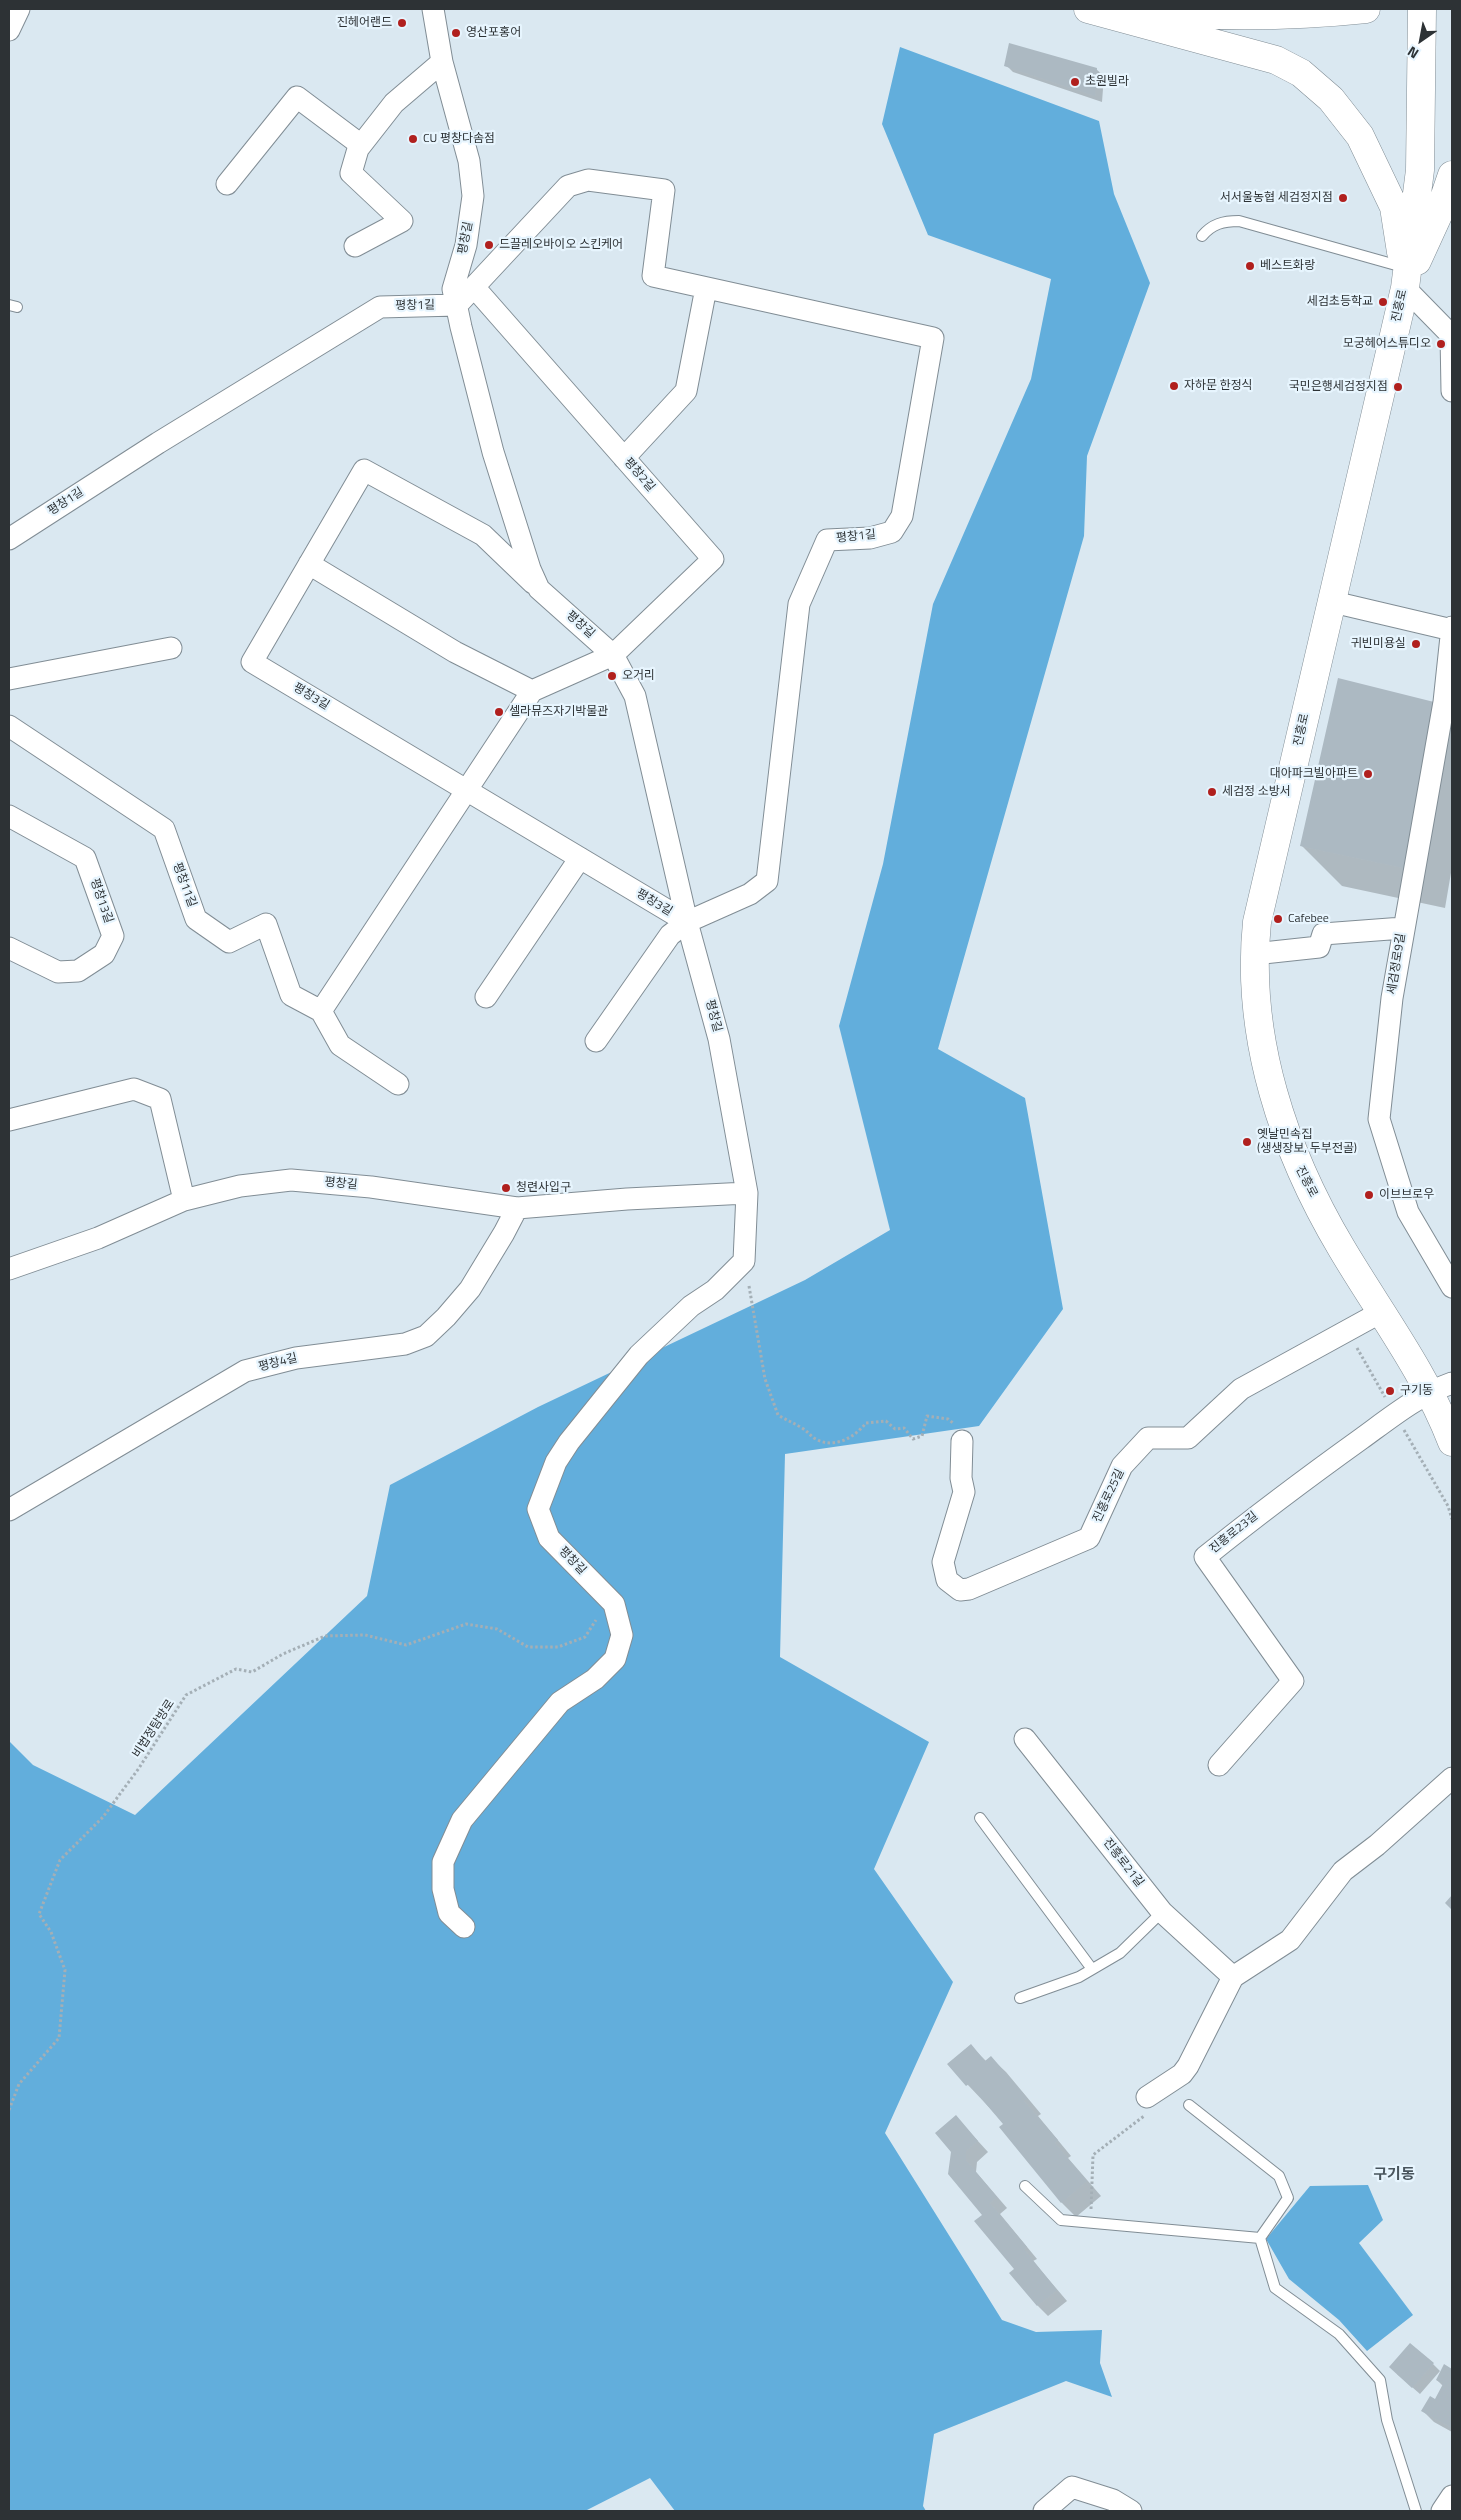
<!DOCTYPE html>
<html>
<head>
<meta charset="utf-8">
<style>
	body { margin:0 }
	#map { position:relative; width:1461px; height:2520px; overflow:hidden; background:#dae8f1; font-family:"Titillium Web",sans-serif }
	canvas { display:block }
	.frame { position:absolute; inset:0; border:10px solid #2d3235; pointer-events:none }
	.north { position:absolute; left:1396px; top:15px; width:50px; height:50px; -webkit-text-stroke:4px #e7f5fe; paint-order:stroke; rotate:213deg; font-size:14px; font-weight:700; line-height:20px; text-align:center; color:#2d3235 }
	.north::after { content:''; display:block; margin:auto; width:18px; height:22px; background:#2d3235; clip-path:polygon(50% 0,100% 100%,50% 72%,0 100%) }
</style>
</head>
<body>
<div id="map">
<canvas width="1461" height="2520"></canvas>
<div class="frame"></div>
<div class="north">N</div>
</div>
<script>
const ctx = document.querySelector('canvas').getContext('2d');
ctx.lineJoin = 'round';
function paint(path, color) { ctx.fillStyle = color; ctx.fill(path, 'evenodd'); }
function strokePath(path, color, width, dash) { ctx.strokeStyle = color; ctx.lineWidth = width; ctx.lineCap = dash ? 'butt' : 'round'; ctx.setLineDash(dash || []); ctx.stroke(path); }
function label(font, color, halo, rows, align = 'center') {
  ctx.font = font + ' "Titillium Web","Noto Sans KR",sans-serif'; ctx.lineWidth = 4.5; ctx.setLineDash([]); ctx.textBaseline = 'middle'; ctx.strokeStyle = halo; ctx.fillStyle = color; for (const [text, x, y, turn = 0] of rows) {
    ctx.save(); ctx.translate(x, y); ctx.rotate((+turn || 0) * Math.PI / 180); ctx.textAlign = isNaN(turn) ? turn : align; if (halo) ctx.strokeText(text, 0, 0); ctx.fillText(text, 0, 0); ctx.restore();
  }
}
paint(new Path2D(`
	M900,47L1099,121L1114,194L1150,283L1087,456L1084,536L938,1049L1025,1098L1063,1309L979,1426L785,1454L780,1657L929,1742L874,1869L953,1982L885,2133L1002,2320L1036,2332L1102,2330L1100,2363L1112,2397L1066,2381L934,2434L923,2506L926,2511H675L650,2478L585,2511H9V1741L33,1765L135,1815L367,1596L390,1485L538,1407L805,1280L890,1230L839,1026L883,864L933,604L1031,379L1051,279L928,235L882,124Z
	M1368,2185L1383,2220L1359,2243L1413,2315L1367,2351L1339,2320L1289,2279L1266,2239L1310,2186Z`), '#62aedc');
paint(new Path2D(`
	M1006,65L1096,69L1104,76L1102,102L1013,72Z
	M1433,703L1452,722V867L1445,908L1342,886L1301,845Z
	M971,2046L987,2062L991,2058L1006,2072L1041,2114L1038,2116L1071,2156L1068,2158L1101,2196L1076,2217L1062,2203L1001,2127L1005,2124L949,2065Z
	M956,2117L988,2152L977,2162L976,2172L1007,2208L1000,2214L1037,2259L1033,2261L1067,2301L1048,2316L1038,2306L984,2215L949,2174Z
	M1433,2364L1440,2371L1420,2394L1397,2374Z
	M1444,2366L1452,2370V2432L1434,2422L1423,2411L1435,2400L1443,2386L1437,2380Z`), '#0003');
paint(new Path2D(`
	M1009,43L1097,68L1095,96L1004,66Z
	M1338,678L1434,702L1404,868L1300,846Z
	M1452,1895V1910L1445,1903Z
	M971,2044L985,2061L991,2056L1028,2099L1024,2101L1058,2140L1055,2143L1087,2181L1061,2203L999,2127L1003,2124L969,2084L966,2086L947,2064Z
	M956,2115L978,2141L966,2151V2160L997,2197L990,2203L1027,2247L1024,2249L1057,2290L1037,2306L1009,2273L1014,2269L974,2221L982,2215L948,2174L951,2152L935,2133Z
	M1410,2343L1434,2363L1412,2388L1389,2367Z
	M1444,2364L1452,2369V2428L1421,2411L1430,2396L1435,2399L1443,2384L1436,2380Z`), '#acb9c2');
const lane = new Path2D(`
	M1202,236C1212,224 1223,221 1239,221L1403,267
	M9,305L17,307
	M980,1818L1092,1969
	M1020,1998L1079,1977L1120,1953L1162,1912
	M1189,2105L1279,2176L1288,2198L1260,2238
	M1025,2186L1061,2220L1260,2238
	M1260,2238L1275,2288L1339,2334L1380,2380L1387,2420L1416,2511`);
const street = new Path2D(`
	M433,9L442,62L469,161L473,196L466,245L453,289L461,327L493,452L530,569L539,589L613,655L635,696L687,922L719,1039L747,1193L744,1261L715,1290L691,1306L639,1355L569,1442L556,1462L538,1509L549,1538L614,1604L622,1635L615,1659L595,1679L560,1702L462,1820L443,1862V1889L449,1913L464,1927
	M9,30L19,9
	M227,184L297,97L361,145
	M355,246L402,221L351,173L358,149L394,103L442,62
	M1405,288L1451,335L1452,391
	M624,458L686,391L706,288
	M9,539L158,443L380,307L457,305L568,186L588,180L664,190L653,276L933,338L902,516L892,532L870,538L827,540L799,604L767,881L750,894L687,922L670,935L596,1041
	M309,564L455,652L532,691
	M533,583L483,535L364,470L252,662L687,922
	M1333,602L1452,630
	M1452,627L1444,702L1392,998L1379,1119L1408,1212L1452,1287
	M9,679L171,648
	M9,726L164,829L196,919L229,942L266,924L291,995L321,1011L340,1045L398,1084
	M9,816L85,858L113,936L104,954L78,971L58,972L9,948
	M1254,954L1319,947L1323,934L1403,928
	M486,997L580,858
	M321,1011L532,691L613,655L713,559L474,287
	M9,1120L134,1089L160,1099L184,1200
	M9,1269L98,1238L184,1200L240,1186L291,1180L371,1187L517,1208L627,1199L747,1193
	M962,1441L961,1478L964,1492L943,1562L947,1580L960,1590L969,1589L1089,1538L1122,1466L1148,1438H1188L1241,1389L1383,1311
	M9,1510L245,1371L296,1358L405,1344L426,1336L446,1317L470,1289L504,1233L517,1208
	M1025,1739L1162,1912L1233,1977L1290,1940L1343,1871L1377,1845L1452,1778
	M1219,1765L1293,1681L1205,1557C1256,1516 1308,1477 1361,1439C1390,1418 1418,1395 1452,1383
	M1147,2097L1182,2074L1188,2066L1233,1977
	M1044,2511L1072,2487L1113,2500L1131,2511
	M1442,2511L1452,2496`);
const primary = new Path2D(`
	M1088,9L1276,60L1301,73L1331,99L1360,136L1394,207L1401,252
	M1422,9L1420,170L1405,288L1257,922C1245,1037 1284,1152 1342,1249C1380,1313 1425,1372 1452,1442
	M1138,11C1214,17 1290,17 1366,9
	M1417,261L1439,213L1452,175`);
strokePath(lane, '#818d95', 12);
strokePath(street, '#818d95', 23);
strokePath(primary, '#818d95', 29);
strokePath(new Path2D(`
	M749,1286L765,1379L778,1415C786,1420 794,1423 802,1428C807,1431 810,1435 814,1438C833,1450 854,1438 866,1423L886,1421L895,1429L904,1428L913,1439L922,1436L927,1416L948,1419L953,1423
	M1357,1348L1385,1397
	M1404,1430L1448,1506L1452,1519
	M9,2110L19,2084L59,2038L65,1970L51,1932L39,1914L60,1860L103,1817L139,1768L186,1695L236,1669L252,1672L283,1654L325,1636L365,1635L406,1645L466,1624L497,1629L528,1647H558L585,1637L596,1620
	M1091,2209L1093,2155L1144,2116`), '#a4afb6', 3, [2.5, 2.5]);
strokePath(lane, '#fff', 10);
strokePath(street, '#fff', 21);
strokePath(primary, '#fff', 28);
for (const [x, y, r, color] of [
	[402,23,5,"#b0201e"],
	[456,33,5,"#b0201e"],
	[1075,82,5,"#b0201e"],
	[413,139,5,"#b0201e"],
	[1343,198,5,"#b0201e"],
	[489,245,5,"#b0201e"],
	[1250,266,5,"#b0201e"],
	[1383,302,5,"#b0201e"],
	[1441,344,5,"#b0201e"],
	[1174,386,5,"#b0201e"],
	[1398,387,5,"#b0201e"],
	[1416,644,5,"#b0201e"],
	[612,676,5,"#b0201e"],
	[499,712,5,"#b0201e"],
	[1368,774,5,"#b0201e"],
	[1212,792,5,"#b0201e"],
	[1278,919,5,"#b0201e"],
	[1247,1142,5,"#b0201e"],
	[506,1188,5,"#b0201e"],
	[1369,1195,5,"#b0201e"],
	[1390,1391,5,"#b0201e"]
]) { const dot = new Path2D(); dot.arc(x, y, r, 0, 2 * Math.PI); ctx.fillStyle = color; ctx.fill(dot); strokePath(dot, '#e7f5fe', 2); }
label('12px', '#2d3235', '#e7f5fe', [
	["진헤어랜드",392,23,"right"],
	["영산포홍어",466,33],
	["초원빌라",1085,82],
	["CU 평창다솜점",423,139],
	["서서울농협 세검정지점",1333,198,"right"],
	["드끌레오바이오 스킨케어",499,245],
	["베스트화랑",1260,266],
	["세검초등학교",1373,302,"right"],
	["모궁헤어스튜디오",1431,344,"right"],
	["자하문 한정식",1184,386],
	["국민은행세검정지점",1388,387,"right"],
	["귀빈미용실",1406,644,"right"],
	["오거리",622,676],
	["셀라뮤즈자기박물관",509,712],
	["대아파크빌아파트",1358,774,"right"],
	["세검정 소방서",1222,792],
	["Cafebee",1288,919],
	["옛날민속집",1257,1135],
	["(생생장보, 두부전골)",1257,1149],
	["청련사입구",516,1188],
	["이브브로우",1379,1195],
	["구기동",1400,1391]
], 'left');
label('12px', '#2d3235', '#e7f5fe', [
	["평창길",466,238,-79],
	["평창1길",415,306,-1],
	["진흥로",1400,306,-77],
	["평창2길",639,475,49],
	["평창1길",66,502,-33],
	["평창1길",856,537,-6],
	["평창길",580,625,42],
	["평창3길",311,697,31],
	["진흥로",1302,730,-77],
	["평창11길",184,885,70],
	["평창13길",101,901,71],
	["평창3길",654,903,31],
	["세검정로9길",1397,964,-81],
	["평창길",713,1016,75],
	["진흥로",1306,1182,63],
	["평창길",341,1184,5],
	["평창4길",278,1363,-14],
	["진흥로25길",1109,1496,-65],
	["진흥로23길",1234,1533,-39],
	["평창길",572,1561,46],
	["비법정탐방로",154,1729,-57],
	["진흥로21길",1123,1863,52]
]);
label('bold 15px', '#49555d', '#e7f5fe', [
	["구기동",1394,2175]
]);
</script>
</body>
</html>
